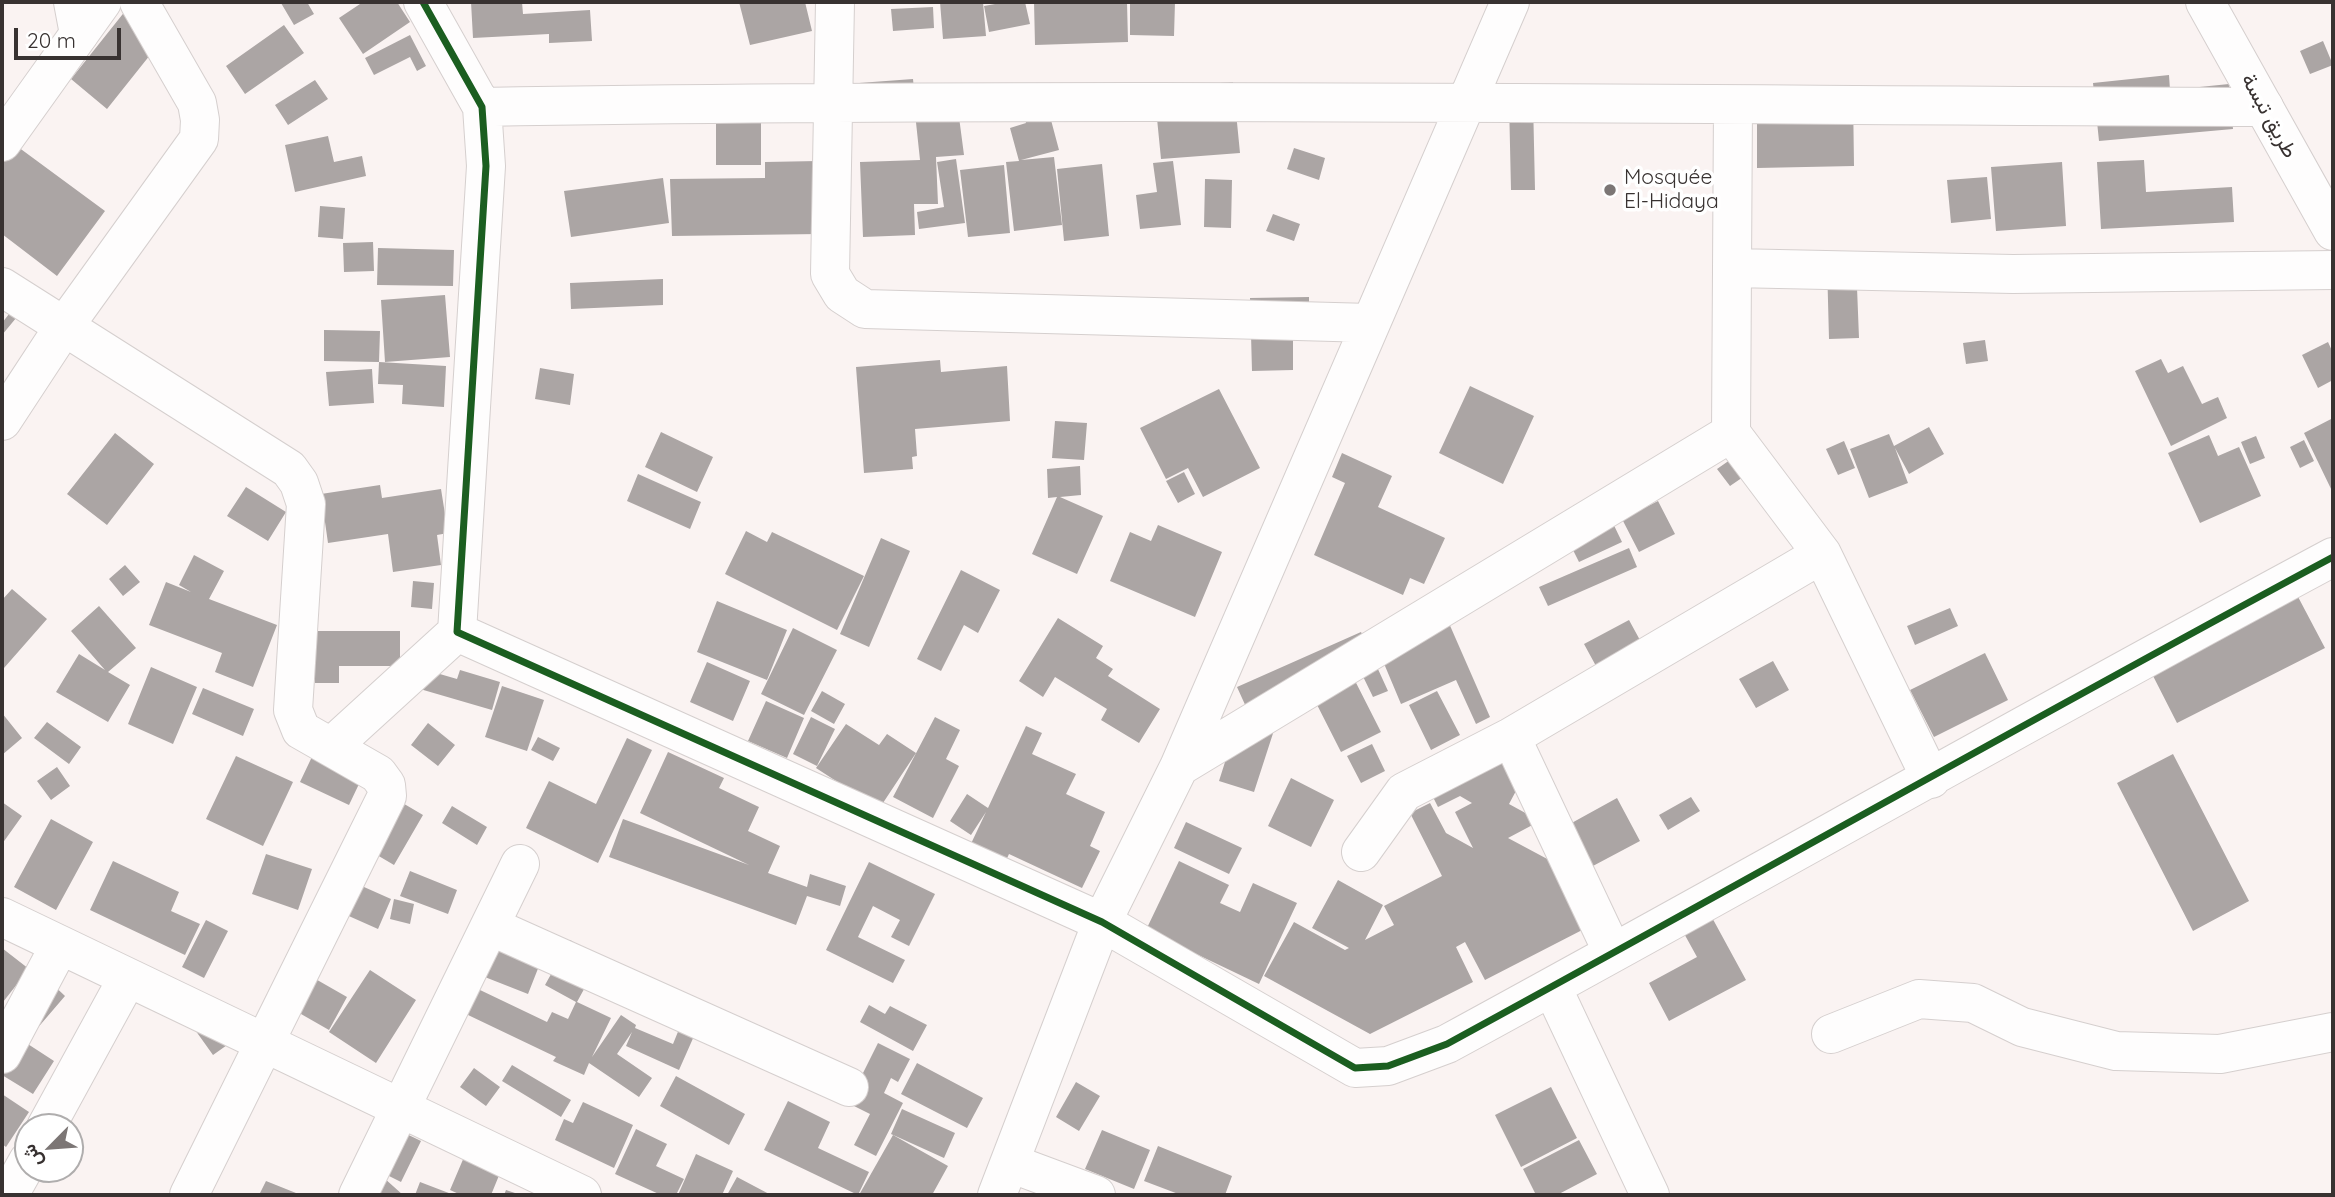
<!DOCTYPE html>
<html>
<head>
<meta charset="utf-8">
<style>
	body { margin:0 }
	#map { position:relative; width:2335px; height:1197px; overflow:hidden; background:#faf3f2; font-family:Quicksand,Vazirmatn,sans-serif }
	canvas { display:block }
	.frame { position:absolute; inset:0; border:4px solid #383231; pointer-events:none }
	.north { position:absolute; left:14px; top:1113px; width:70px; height:70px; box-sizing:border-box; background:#fff; border:2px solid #afadad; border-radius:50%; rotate:245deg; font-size:19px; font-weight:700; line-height:28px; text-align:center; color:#383231 }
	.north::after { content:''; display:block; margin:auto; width:24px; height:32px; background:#7c7675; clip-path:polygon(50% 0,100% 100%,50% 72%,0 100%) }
	.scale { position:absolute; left:14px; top:28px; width:107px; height:32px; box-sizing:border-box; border:4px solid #383231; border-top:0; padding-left:9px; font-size:21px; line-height:24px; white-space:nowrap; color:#383231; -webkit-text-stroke:5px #fff; paint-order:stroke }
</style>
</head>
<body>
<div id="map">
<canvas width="2335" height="1197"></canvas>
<div class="frame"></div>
<div class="north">ش</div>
<div class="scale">20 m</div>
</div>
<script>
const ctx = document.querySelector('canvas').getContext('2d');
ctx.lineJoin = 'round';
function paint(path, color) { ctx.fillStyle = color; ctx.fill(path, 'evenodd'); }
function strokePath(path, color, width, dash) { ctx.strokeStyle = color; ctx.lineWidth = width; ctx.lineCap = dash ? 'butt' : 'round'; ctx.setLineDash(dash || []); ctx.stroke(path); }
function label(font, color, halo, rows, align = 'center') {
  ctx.font = font + ' Quicksand,Vazirmatn,sans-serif'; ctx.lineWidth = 7; ctx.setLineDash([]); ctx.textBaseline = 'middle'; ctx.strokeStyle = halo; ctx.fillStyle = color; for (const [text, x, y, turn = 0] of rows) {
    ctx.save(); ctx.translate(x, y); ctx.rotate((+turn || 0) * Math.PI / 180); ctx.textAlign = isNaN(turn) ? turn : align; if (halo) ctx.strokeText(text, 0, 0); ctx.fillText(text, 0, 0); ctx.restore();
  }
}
paint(new Path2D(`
	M307,2L314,14L294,25L281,3Z
	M363,2H397L410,22L363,54L339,18Z
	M471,2H522L523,14L590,10L592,41L549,43V34L473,38Z
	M739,2H805L812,31L750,45Z
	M940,2H983L986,36L943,39Z
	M1006,2H1025L1030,24L989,32L984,6Z
	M1034,2H1127L1128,42L1035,45Z
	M1130,2H1175L1174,36L1130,35Z
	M933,7L934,28L893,31L891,9Z
	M126,10L162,40L107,109L71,79Z
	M284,25L304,53L245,94L226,66Z
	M410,35L426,66L417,71L410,57L374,75L365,58Z
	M2323,41L2333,65L2310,74L2300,51Z
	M2169,75L2170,90L2229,84L2233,129L2099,141L2093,83Z
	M913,79L916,109L941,88L981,83L985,113L959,117L964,155L936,157L938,204H914L915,235L863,237L860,162L920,160L915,113L861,117L859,83Z
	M315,80L328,99L288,125L275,105Z
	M1233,82L1240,153L1161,159L1154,88Z
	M1033,87L1042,122L1051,120L1059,150L1021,160L1054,157L1062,225L1014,231L1006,162L1019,161L1010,128L1026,123L1017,92Z
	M716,93H761V165H716Z
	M1853,95L1854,166L1757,168V96Z
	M1533,100L1535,190H1511L1509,101Z
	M328,136L334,162L362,156L366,176L295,192L285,145Z
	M14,144L105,211L57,276L2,234V161Z
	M1294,148L1325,158L1319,180L1287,169Z
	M956,159L965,223L919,229L917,212L944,207L937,162Z
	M2144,160L2146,192L2232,187L2234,222L2101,229L2097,162Z
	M818,161L819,234L672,236L670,179L765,178V162Z
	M1173,161L1181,225L1140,229L1136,195L1157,192L1153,163Z
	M2062,162L2066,226L1996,231L1991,167Z
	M1102,164L1109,236L1064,241L1057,169Z
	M1004,165L1010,233L968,237L960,170Z
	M1987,177L1991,219L1951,223L1947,180Z
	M663,178L669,223L571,237L564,191Z
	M1205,179L1232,180L1231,228L1204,227Z
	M320,206L345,208L343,239L318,237Z
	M1273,214L1300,224L1294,241L1266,231Z
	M373,242L374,271L344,272L343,243Z
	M378,248L454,250L453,286L377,285Z
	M1856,262L1859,338L1829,339L1827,263Z
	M663,279V305L571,309L570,283Z
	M445,295L450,357L385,362L381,300Z
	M1309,297V328H1293V370L1252,371L1250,298Z
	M31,300L2,335V323L9,314Z
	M324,330L380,331L379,362L324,361Z
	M1985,340L1988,361L1966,364L1963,343Z
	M2328,342L2333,353V380L2318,388L2302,355Z
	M2161,359L2168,373L2183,366L2202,404L2218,397L2227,418L2171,446L2135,371Z
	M940,360L941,372L1007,366L1010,421L915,429L917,456L912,457L913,469L864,473L856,367Z
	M379,362L446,366L444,407L402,404L403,385L378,384Z
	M540,368L574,374L570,405L535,399Z
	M372,369L374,403L329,406L326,372Z
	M1470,386L1534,416L1503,484L1439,453Z
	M1219,389L1260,468L1203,497L1188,468L1166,479L1140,428Z
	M2333,418V493L2304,433Z
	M1055,421L1087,423L1084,460L1052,458Z
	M1929,427L1944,454L1909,474L1895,448L1908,483L1869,498L1850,449L1889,434L1894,446Z
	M661,432L713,457L697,492L645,467Z
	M115,433L154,464L107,525L67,494Z
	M2209,435L2218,456L2239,447L2261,496L2200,523L2168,453Z
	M2256,436L2265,458L2250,464L2241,442Z
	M2304,440L2314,461L2300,468L2290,447Z
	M1844,441L1855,468L1838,475L1826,449Z
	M1342,453L1392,476L1378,507L1445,538L1424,584L1410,578L1403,595L1314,555L1345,483L1332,477Z
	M1737,455L1749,473L1730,486L1717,469Z
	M1080,466L1081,495L1060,497L1103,516L1077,574L1032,554L1057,497L1048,498L1047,469Z
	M1184,472L1195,494L1178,503L1166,481Z
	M638,474L701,502L690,529L627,501Z
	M380,485L382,498L441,489L448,533L437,535L441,565L393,572L388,534L328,543L321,494Z
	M246,487L286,512L268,541L227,516Z
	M1658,501L1675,534L1639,552L1622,519Z
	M1608,513L1622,542L1579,562L1565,534Z
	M1158,525L1222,552L1195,617L1110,581L1130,532L1151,541Z
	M746,531L767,542L772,532L864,576L837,630L725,574Z
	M881,538L910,551L869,647L840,634Z
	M1629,548L1637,567L1548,606L1539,587Z
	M194,555L224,571L209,599L277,625L253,687L215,672L222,653L149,625L166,582L191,592L179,585Z
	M125,565L140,582L123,596L109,579Z
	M961,570L1000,590L978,633L964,625L941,671L917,659Z
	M413,581L434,583L432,609L411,607Z
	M12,589L47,619L4,668L2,666V600Z
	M2296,593L2325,648L2177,723L2149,668Z
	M717,601L787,630L767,680L697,652Z
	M1441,605L1490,717L1476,724L1456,680L1401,704L1372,635Z
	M99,606L136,648L108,672L130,685L108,722L56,692L79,654L105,670L71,631Z
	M1950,608L1958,626L1915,645L1907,626Z
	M1058,618L1103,646L1096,658L1113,669L1108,676L1160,709L1139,743L1101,720L1107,709L1055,677L1043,697L1019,681Z
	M1629,620L1641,642L1596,666L1584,644Z
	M793,628L837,650L804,715L761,694Z
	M315,631H400V666H339V683H315Z
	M1361,632L1388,691L1373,697L1355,660L1247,709L1237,687Z
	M1985,653L2008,700L1934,737L1910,690Z
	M1773,661L1789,690L1756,708L1739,679Z
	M707,662L750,681L733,721L690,702Z
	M151,667L197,687L173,744L128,724Z
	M1348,667L1381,732L1341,752L1308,687Z
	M426,670L457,679L460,670L500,682L492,710L420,689Z
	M502,686L544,700L527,751L485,737Z
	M203,688L254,709L243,736L192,714Z
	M822,691L845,704L834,724L811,711Z
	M1437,691L1460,735L1431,750L1409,705Z
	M766,701L804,718L787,758L748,741Z
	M2,713L22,738L2,755Z
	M811,717L835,729L817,766L793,754Z
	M935,717L960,730L946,759L959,766L933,818L893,797Z
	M1277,721L1254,792L1219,781L1232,740Z
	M47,722L81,747L69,764L34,738Z
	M428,723L455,745L438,766L411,745Z
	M846,724L879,745L887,734L916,753L879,809L816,768Z
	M1026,726L1042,733L1032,754L1076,774L1066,794L1105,812L1090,846L1100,851L1082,888L1009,854L1003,867L968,850L986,812L971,835L950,821L967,794L988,808Z
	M538,737L560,748L553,761L531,750Z
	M627,738L652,750L598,863L526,828L549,781L596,804Z
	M319,742L368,765L349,805L300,782Z
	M1372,744L1385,771L1361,783L1347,756Z
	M668,752L724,778L719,788L759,807L748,831L780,846L768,873L807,887L810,874L846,886L840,906L807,896L796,925L609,857L623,819L749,865L640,813Z
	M2173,754L2249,901L2193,931L2117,783Z
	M236,756L293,782L263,846L206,819Z
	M1503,762L1517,789L1509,804L1540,821L1508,838L1551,861L1588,927L1485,980L1465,942L1456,947L1473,982L1370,1034L1264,976L1294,922L1345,950L1349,948L1312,928L1338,880L1383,905L1365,940L1394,925L1384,906L1442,876L1410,813L1430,803L1446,833L1473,848L1455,812L1472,803L1460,796L1438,807L1433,797Z
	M57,767L70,786L51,800L37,781Z
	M1291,778L1334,800L1311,847L1268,826Z
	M389,795L423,815L394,865L360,845Z
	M1691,797L1700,811L1668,830L1659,815Z
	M1617,798L1640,841L1591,867L1568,825Z
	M2,802L22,816L2,844Z
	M452,806L487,827L477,845L442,823Z
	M51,819L93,842L56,910L14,887Z
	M1186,822L1242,848L1229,874L1174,848Z
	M266,854L312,869L298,910L252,894Z
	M113,861L179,892L171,911L200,924L185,955L90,910Z
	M1179,861L1229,885L1220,903L1240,912L1253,883L1297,903L1259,984L1146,930Z
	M869,862L935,894L909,946L891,937L900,920L873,906L858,937L905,960L893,983L826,950Z
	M410,871L457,890L448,914L400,896Z
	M346,879L391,899L378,929L333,909Z
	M394,899L414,904L410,924L390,919Z
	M1709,912L1746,980L1669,1021L1649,983L1697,957L1681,928Z
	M490,913L539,966L528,994L467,970Z
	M206,920L228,931L204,978L182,967Z
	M570,940L601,958L577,1002L611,1018L592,1057L621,1015L636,1025L635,1028L673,1044L686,1012L702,1018L679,1070L626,1046L632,1032L617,1054L652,1078L639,1097L589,1063L584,1075L553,1061L556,1057L445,1004L457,979L547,1022L552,1012L568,1019L576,1002L545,985Z
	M2,948L29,969L3,1002L2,1001Z
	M370,970L416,1000L376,1063L329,1032Z
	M305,973L347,997L329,1030L287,1006Z
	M48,980L65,996L29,1038Z
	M869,1005L885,1014L890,1006L927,1025L913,1051L860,1022Z
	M193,1027L237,1038L213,1055Z
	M14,1035L54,1061L33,1094L2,1075V1054Z
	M878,1043L910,1059L898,1082L891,1078L884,1093L903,1103L876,1156L854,1145L870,1114L848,1103Z
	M917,1063L983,1098L967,1128L901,1094Z
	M512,1065L571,1100L561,1117L502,1081Z
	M474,1068L500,1087L486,1106L460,1087Z
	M676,1076L745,1114L729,1145L660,1106Z
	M1076,1082L1100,1096L1079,1131L1056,1117Z
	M1551,1087L1577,1138L1521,1167L1495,1115Z
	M2,1094L29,1112L6,1147L2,1144Z
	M788,1101L830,1122L818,1148L869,1172L858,1195L764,1150Z
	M583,1102L633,1125L614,1168L555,1140L564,1119L573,1123Z
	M902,1109L955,1133L944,1158L891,1134Z
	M388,1125L421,1141L401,1182L369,1166Z
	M636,1129L667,1144L656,1166L684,1179L676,1195H661L615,1174Z
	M1102,1130L1150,1150L1134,1189L1085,1169Z
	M893,1135L948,1166L932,1195H859Z
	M473,1136L509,1151L491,1195H461L450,1190Z
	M1579,1140L1597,1174L1557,1195H1536L1523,1169Z
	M1158,1146L1232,1176L1225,1195H1181L1144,1181Z
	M696,1154L733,1171L722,1195H678Z
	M374,1169L403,1195H361Z
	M737,1177L771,1195H727Z
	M266,1181L301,1195H259Z
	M420,1182L454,1195H415Z
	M506,1190L521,1195H504Z`), '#aba5a4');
const minor = new Path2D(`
	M73,2L79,34
	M423,2L482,107L486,166L457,632L1102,922L1355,1068L1388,1066L1447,1044C1743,883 2036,716 2333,557
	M835,2L830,274L842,294L865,309L1370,323
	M1733,105L1731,433L1822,554L1931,779
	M482,107C1076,97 1670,105 2264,107
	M1732,268L2013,274L2333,270
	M2,287L289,469L299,483L306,504L293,710L301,730L378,774L386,785L387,796L189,1195
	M2,421L63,328L199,139L200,120L197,103L139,2
	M1511,737L1613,953
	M332,746L457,632
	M1179,767L1731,433
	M1361,852L1404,792L1511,737L1822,554
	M2,917L582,1195
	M490,926L849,1087
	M1552,987L1650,1195
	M1831,1034L1919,999L1973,1003L2022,1027L2116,1051L2220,1054L2333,1032
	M2,1054L60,945
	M46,1127L127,979
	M1010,1163L1096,1195
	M9,1195L28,1161
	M358,1195L520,864
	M997,1195L1102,922L1179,767L1510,2`);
const major = new Path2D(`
	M2205,2L2333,231
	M2,142L102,2`);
strokePath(minor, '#d5cfce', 40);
strokePath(major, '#d5cfce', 40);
strokePath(minor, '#fefdfd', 38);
strokePath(major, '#fefdfd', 38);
strokePath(new Path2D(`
	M423,2L482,107L486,166L457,632L1102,922L1355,1068L1388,1066L1447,1044C1743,883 2036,716 2333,557`), '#1b5e20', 7);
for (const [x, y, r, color] of [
	[1610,190,7,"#7c7675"]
]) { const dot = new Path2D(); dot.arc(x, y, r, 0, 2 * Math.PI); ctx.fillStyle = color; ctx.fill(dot); strokePath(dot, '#fff', 2.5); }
label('21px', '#383231', '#fff', [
	["طريق تبسة",2269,116,61]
]);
label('21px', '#383231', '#fff', [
	["Mosquée",1624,178],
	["El-Hidaya",1624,202]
], 'left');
</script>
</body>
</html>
